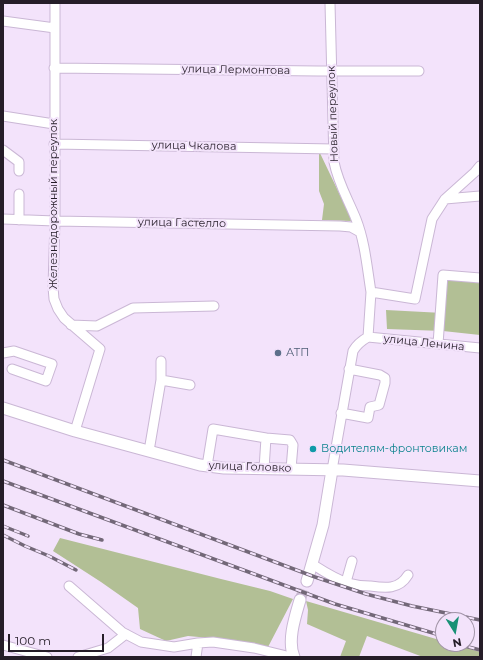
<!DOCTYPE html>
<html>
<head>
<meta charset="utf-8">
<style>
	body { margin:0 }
	#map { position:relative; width:483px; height:660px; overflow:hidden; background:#f3e3fb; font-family:Montserrat,sans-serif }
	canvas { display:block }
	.frame { position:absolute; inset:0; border:4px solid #251d28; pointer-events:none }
	.north { position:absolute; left:435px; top:612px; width:40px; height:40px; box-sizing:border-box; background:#f3e3fb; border:1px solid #a194a7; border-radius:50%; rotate:169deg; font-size:11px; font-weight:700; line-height:16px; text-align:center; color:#251d28 }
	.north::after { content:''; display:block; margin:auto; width:14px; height:18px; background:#199176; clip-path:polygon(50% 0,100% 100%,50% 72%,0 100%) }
	.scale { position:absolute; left:8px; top:634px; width:96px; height:18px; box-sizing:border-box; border:2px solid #251d28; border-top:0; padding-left:5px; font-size:12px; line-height:14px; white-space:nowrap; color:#251d28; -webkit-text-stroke:3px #f3e3fb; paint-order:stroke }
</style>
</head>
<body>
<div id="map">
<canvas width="483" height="660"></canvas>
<div class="frame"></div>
<div class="north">N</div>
<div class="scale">100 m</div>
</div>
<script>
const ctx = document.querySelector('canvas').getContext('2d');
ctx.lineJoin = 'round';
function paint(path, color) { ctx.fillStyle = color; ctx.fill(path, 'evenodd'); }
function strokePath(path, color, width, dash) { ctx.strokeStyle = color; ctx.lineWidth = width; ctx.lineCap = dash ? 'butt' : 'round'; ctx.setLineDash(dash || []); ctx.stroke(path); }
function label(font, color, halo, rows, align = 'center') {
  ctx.font = font + ' Montserrat,sans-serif'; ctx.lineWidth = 4; ctx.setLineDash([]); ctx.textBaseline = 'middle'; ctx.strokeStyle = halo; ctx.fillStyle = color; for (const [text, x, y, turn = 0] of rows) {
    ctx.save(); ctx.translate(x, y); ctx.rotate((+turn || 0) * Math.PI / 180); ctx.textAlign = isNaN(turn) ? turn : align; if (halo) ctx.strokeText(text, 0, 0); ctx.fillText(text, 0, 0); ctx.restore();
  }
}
paint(new Path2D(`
	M319,151L350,216L351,221L322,220L324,204L319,191Z
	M445,277L480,280V335L443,331L387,329L386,310L443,313Z
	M60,538L221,579L270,591L293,599L268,647L221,639L188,636L166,641L140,629L138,608L101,582L53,551Z
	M306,601L443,641V644H453L480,652V657H423L367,636L359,657H340L346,641L307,624L308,610Z`), '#b2bf95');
strokePath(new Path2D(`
	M300,600L307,581`), '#cabbd1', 11, [11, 5.5]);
const minor = new Path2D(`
	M55,3V221L53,287L54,299L58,309L64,318L100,349L75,431
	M330,3L334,162C338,183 348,199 356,219C365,242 367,267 371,292
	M3,21L55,28
	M54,68L318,71H419
	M3,116L54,124
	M54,144L334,149
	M3,150L19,162V171
	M19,194V220
	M445,199L480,196
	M3,219L55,221L340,226L351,227L360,232
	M71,325L97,326L133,308L214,306
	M368,337L371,292L415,299L432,219L445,199L475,172L480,166
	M438,344L443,275L480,278
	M3,353L14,351L52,364L46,381L12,369
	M161,380V361
	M341,413L368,418L370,407L379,405L385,383V378L380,375L349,369
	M266,438L290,440L293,445L291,469
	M149,451L161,380L190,385
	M207,466L213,429L266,438L264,469
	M332,470L353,351C357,344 361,341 368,337L480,348
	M312,564C323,571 335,579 348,583C355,585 362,586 370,586C385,588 399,590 408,575
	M346,582L352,561
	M69,586L122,632L141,642L174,647L198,643L213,642L254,648L291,657
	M3,645L47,657
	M78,657L108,648L126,634
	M196,657L198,643`);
const major = new Path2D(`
	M3,408L75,431L200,465L224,468L343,470L480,481
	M307,581L323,525L332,470
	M294,657C287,641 295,617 300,600`);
strokePath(minor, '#cab7d5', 11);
strokePath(major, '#cab7d5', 13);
strokePath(minor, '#fff', 9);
strokePath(major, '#fff', 11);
const rail = new Path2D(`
	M3,460L315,577L366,594L412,606L480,620
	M3,481L335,604L443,636
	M3,505L79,534L102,540
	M3,526L28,536
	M3,535L25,546L49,556L76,570
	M457,644L480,650`);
strokePath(rail, '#736878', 3.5);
strokePath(rail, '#f3e3fb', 2, [6]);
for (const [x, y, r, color] of [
	[278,353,4,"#5c6f8a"],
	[313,449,4,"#0f9aa8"]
]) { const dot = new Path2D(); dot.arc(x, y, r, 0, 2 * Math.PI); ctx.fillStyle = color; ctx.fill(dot); strokePath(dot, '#f3e3fb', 1.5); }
label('11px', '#251d28', '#f3e3fb', [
	["улица Лермонтова",236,70,1],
	["Новый переулок",333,114,-92],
	["улица Чкалова",194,146,1],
	["Железнодорожный переулок",54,204,-90],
	["улица Гастелло",182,223,1],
	["улица Ленина",424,343,6],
	["улица Головко",250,467,2]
]);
label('11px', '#4e5e75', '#f3e3fb', [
	["АТП",286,353]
], 'left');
label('11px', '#0d838f', '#f3e3fb', [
	["Водителям-фронтовикам",321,449]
], 'left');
</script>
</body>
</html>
